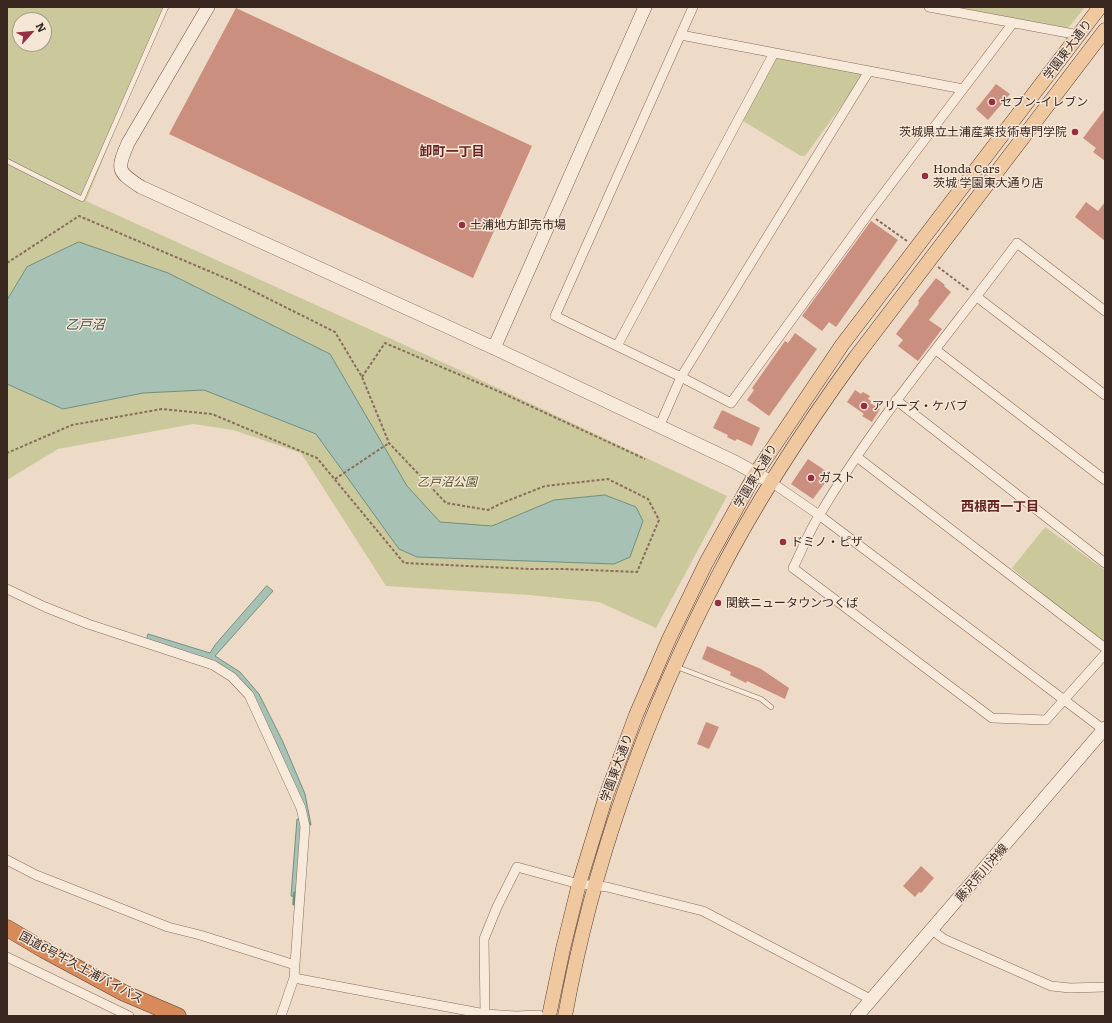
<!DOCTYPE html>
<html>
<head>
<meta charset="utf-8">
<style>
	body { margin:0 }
	#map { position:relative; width:1112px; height:1023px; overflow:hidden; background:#eddbc7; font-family:Literata,serif }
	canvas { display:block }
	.frame { position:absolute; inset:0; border:8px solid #392720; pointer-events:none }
	.north { position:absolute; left:12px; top:12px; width:40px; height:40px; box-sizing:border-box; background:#f5e6d6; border:1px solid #aa9a8d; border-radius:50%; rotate:63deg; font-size:11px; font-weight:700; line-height:16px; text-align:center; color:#392720 }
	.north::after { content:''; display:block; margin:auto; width:14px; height:18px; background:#962e42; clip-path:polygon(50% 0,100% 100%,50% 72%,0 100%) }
</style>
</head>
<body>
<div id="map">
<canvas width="1112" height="1023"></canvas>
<div class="frame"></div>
<div class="north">N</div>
</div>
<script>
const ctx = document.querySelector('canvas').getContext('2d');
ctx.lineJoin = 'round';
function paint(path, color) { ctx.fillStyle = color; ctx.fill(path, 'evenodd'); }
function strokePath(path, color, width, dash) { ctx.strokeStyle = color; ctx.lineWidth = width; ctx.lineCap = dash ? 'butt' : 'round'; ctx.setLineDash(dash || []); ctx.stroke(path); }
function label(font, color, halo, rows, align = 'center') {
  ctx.font = font + ' Literata,"Noto Sans JP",serif'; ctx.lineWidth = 3; ctx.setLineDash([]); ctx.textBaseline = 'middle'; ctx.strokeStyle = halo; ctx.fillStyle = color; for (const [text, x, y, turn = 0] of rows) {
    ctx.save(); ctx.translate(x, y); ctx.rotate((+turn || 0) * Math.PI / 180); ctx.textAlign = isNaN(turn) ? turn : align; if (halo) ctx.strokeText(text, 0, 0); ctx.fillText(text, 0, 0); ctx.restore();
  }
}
paint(new Path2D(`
	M7,7H165L86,201L453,367L727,496L656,628L599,602L529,595L386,586L301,453L233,430L193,424L58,449L7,480ZM20,20H44V44H20Z
	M951,7H1085L1068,28Z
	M776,56L866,72L805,156H801L743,121Z
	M1045,527L1105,570V648L1012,568Z`), '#cbc89b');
const water = new Path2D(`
	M79,242L168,273L330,354L407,486L440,522L492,526L554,500L605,495L636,507L643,521L630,557L614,564L417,557L399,549L316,434L204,390L143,393L63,409L7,384V300L27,267Z
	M267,586L273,591L215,656L240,672L259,694L283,742L305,794L311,825H302L298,897L291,896L297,819L310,824L277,745L254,698L235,678L146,641L148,634L210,653L215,645Z`);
paint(water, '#a8c1b5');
strokePath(water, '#6f9081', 1);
strokePath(new Path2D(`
	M294,904L295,893`), '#6f9081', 3.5);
paint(new Path2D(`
	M236,8L532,146L473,278L169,134Z
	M996,84L1010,94L988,120L976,109Z
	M1105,109V161L1093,152L1096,148L1083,138Z
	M1086,202L1098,211L1105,202V241L1075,217Z
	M871,221L898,240L836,327L829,322L822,331L802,316Z
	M936,278L945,285L944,286L951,292L929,320L942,329L918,361L898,346L903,340L896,334L918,305L919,302L918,301Z
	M795,333L817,349L769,416L747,400L754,390L752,388L785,341L788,343Z
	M855,390L861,394L863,392L870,396L868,399L871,401L870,403L880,409L872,422L862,416L864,414L847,402Z
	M722,410L760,428L752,446L737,439L735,441L727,437L728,435L713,428Z
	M808,459L826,471L823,476L828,479L813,499L791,484Z
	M707,646L761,669L789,688L785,699L747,681L746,683L730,675L731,672L702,659Z
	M706,722L719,727L709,749L697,744Z
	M921,866L934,878L921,893L919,892L915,897L903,886Z`), '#ca8f7e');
const lane = new Path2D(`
	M7,161L82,199L166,7
	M677,667L761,699L771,707`);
const street = new Path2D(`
	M693,7L555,316L681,377L731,403L869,213L1013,23
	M929,7L1079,35
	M681,35L963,89
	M977,297L1105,395
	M1105,311L1017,243C950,333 877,418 820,514C809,531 802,550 793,568L992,718L1046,720L1105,654
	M617,346L774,53
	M936,350L1105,480
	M896,400L1105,563
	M659,427L681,377L869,71
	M857,457L1105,648
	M771,482L819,515L1104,730
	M7,589L45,607L88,624L213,665L232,677L249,695L301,808L305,826L294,978L281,1016
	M7,860L36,875L168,927L200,935L295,965
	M932,930L944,939L1051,986L1070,988L1105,987
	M7,957L129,1016
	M294,978L485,1014L516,1016L539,1015
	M485,1014L484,939L497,907L517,867L579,884L607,887L703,911L872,1000`);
const secondary = new Path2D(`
	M208,7L128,143C117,169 116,171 141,187L494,348L735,462L771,482
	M494,348L645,7
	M857,1016L1105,728`);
const primary = new Path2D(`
	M549,1016L563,949L579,884L606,796L636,715L669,639L706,563L756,473L842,345L1100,7
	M565,1016C593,862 647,712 719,574C758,498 805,427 855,358L1105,30`);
const highway = new Path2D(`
	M7,928L44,950L124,993L178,1016`);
strokePath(lane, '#896c5d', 5.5);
strokePath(street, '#896c5d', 10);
strokePath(secondary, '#6b4d40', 14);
strokePath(primary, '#573b31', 15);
strokePath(highway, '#573b31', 17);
strokePath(new Path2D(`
	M876,219L907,241
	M7,263L79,216L237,283L335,332L362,377L389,443L446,503L488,510L502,503L545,486L608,479L648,499L659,520L637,572L564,569H531L404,563L317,458L212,414L162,409L72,425L7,453
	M938,267L970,291
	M362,377L385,343L500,392L645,459
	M335,479L389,443`), '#896c5d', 2, [3, 2]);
strokePath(lane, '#f8eada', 4.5);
strokePath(street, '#f8eada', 9);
strokePath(secondary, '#f8eada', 13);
strokePath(primary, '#efc8a0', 14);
strokePath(highway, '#d98a5b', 16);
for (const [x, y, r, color] of [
	[992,102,4,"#962e42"],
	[1075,132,4,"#962e42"],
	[925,176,4,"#962e42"],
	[462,225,4,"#962e42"],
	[864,406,4,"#962e42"],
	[811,478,4,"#962e42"],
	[783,542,4,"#962e42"],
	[718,603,4,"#962e42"]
]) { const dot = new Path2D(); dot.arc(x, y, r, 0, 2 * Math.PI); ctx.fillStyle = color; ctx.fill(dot); strokePath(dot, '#f5e6d6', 1.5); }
label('12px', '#392720', '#f5e6d6', [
	["学園東大通り",1068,50,-53],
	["学園東大通り",756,476,-59],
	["学園東大通り",617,768,-70],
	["藤沢荒川沖線",982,873,-49],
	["国道6号牛久土浦バイパス",81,968,28]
]);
label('12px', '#392720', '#f5e6d6', [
	["セブン-イレブン",1000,102],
	["茨城県立土浦産業技術専門学院",1067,132,"right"],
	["Honda Cars",933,169],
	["茨城 学園東大通り店",933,183],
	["土浦地方卸売市場",470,225],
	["アリーズ・ケバブ",872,406],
	["ガスト",819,478],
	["ドミノ・ピザ",791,542],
	["関鉄ニュータウンつくば",726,603]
], 'left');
label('italic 12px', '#525527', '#f5e6d6', [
	["乙戸沼公園",447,482]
]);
label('bold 13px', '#652220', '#f5e6d6', [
	["卸町一丁目",452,152],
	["西根西一丁目",1000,507]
]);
label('italic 13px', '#30594e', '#f5e6d6', [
	["乙戸沼",85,325]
]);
</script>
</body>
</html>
